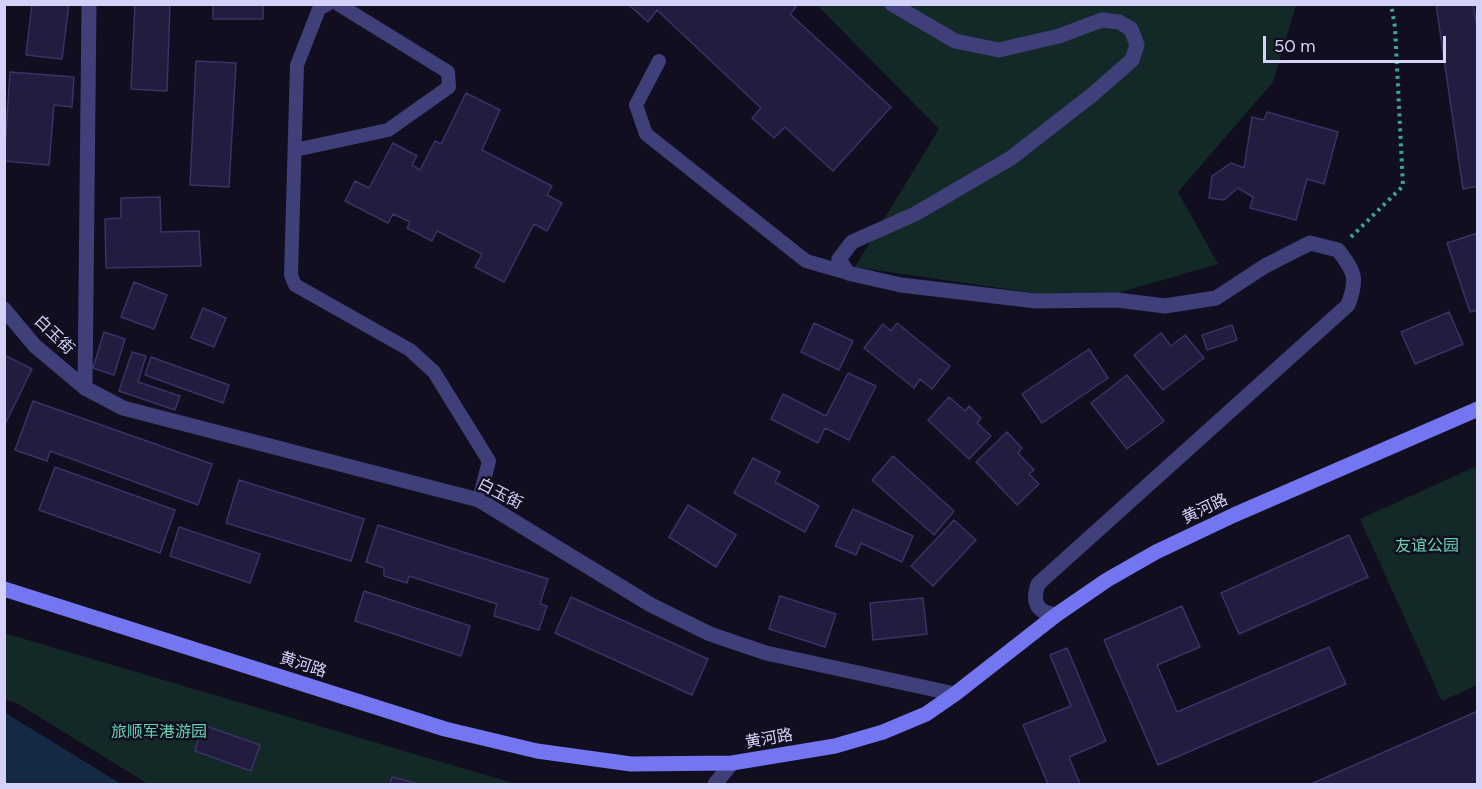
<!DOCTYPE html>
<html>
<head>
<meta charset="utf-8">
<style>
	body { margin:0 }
	#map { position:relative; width:1482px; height:789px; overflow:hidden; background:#110f1f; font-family:Figtree,sans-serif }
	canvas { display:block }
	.frame { position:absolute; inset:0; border:6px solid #d5d2fa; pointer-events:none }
	.scale { position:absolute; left:1263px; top:36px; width:183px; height:27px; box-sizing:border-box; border:3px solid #d5d2fa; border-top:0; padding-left:8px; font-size:18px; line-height:21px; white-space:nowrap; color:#d5d2fa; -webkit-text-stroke:4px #110f1f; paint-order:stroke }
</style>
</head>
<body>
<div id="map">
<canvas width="1482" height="789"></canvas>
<div class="frame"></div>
<div class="scale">50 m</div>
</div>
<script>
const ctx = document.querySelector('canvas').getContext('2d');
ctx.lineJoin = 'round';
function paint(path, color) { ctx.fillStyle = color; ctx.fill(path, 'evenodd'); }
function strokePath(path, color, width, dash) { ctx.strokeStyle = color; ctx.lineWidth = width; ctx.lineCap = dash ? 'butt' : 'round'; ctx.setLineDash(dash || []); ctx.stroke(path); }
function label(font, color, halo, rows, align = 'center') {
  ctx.font = font + ' Figtree,"Noto Sans SC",sans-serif'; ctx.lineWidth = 5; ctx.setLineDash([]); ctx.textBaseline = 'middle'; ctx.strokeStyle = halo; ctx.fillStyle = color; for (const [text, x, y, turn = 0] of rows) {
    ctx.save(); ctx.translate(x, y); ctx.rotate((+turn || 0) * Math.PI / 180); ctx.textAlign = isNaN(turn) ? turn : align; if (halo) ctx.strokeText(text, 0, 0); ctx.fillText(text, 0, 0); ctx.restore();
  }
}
paint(new Path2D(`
	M817,5H1296L1273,82L1178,192L1218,264L1090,301L855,267L939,129Z
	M1477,466V685L1442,701L1360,519Z
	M4,633L516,784H148L20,705L5,699Z`), '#132927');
paint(new Path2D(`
	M4,712L121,784H5Z`), '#142944');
const building = new Path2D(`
	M32,4H69L62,59L26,55Z
	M135,4H170L167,91L131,89Z
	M213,4H263V19H213Z
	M628,4H794L796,7L790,14L891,107L833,171L785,127L774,138L752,118L761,108L657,10L648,22Z
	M1436,4H1473L1478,33V186L1463,189Z
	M196,61L236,63L229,187L190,185Z
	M10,72L74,77L72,107L54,105L49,165L4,161Z
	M466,93L500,110L482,150L552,186L547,195L562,203L547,231L534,224L504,282L475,267L482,254L437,231L432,241L407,228L410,222L393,214L388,223L345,201L355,181L369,188L393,143L417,156L412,165L420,170L435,141L441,144Z
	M1267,112L1338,132L1324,184L1307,179L1296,220L1250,208L1253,197L1238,188L1224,200L1209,198L1212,176L1231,163L1244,168L1252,117L1264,120Z
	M160,197L161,232L199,231L201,266L106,268L105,219L121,218V198Z
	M1478,233V310L1470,312L1447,243Z
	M134,282L167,295L154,329L121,317Z
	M203,308L226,318L214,347L191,338Z
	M1449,312L1463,344L1415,364L1401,332Z
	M814,323L853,341L839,370L801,352Z
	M897,323L950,366L932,389L920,379L914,388L864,348L883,324L891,331Z
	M1232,325L1237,340L1207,350L1202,335Z
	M104,332L125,339L114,375L93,368Z
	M1161,333L1171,346L1185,335L1204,358L1163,390L1134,355Z
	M1089,349L1108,378L1042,423L1022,394Z
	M132,352L146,356L138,382L180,396L175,410L119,391Z
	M4,355L32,369L4,426Z
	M151,357L229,385L223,403L145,375Z
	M848,373L876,386L849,440L825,428L818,443L771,419L783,394L826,416Z
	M1127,375L1164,421L1127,449L1091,403Z
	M949,397L965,411L969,406L981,418L977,423L991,436L969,459L928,420Z
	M33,401L212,464L198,505L50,451L47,461L15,450Z
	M1007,432L1022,448L1018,453L1034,470L1029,474L1039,484L1017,505L976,462Z
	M893,456L954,511L934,535L872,480Z
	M753,458L780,472L775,482L819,506L805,532L734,493Z
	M55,467L175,510L160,553L39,510Z
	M239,480L364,519L351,561L226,523Z
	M688,505L736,535L716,567L669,537Z
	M853,509L913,536L902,562L861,543L856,555L835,546Z
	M954,520L976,540L933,586L911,566Z
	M378,525L548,579L540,604L547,606L539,630L494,616L497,604L409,576L407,583L384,576V568L366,562Z
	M179,527L260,554L250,583L170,556Z
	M1349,535L1368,577L1239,634L1221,593Z
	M364,591L470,626L461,656L355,621Z
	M780,596L836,614L825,647L769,629Z
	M571,597L708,659L692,695L555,633Z
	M923,598L927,634L873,640L870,603Z
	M1182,606L1200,647L1157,665L1177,712L1329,647L1346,684L1158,765L1104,640Z
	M1067,648L1106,741L1069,757L1080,784H1048L1023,725L1071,706L1050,655Z
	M1478,711V784H1311Z
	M203,725L260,745L251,771L195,751Z
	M392,777L419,784H390Z`);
paint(building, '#221d3e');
strokePath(building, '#3a3268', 1.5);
strokePath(new Path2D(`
	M1351,237L1403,186L1395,27L1391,4`), '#3aa69b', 4, [3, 4.5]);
strokePath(new Path2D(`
	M328,4L319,9L297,65L291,275L295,285L410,350L434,372L489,461L479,500
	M659,61L636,105L646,134L806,261L848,273
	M295,150L388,130L449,87L448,72L338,4`), '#3f3f7a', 14);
strokePath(new Path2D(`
	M892,4L955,41L999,50L1059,36L1102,20L1119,22L1131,29L1137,45L1132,60L1092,95L1011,158L915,214L852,242L839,259L848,273L901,285L1036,301L1117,300L1165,306L1216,298L1265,266L1310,243L1338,250C1355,272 1358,278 1348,305L1038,584C1032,602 1036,612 1056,615
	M4,309L35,346L85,388L123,408L479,500L651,605L710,634L766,653L955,694
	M85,388L89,4
	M715,784L732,763`), '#3f3f7a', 15);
strokePath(new Path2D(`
	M4,589L445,729L537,751L631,764L732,763L835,746L883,732L926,714L955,694L1056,615L1107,580L1156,552L1234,515L1478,409`), '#7376f0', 15);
label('16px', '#d5d2fa', '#110f1f', [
	["白玉街",54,335,44],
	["白玉街",500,494,27],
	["黄河路",1205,509,-25],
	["黄河路",303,665,18],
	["黄河路",769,739,-10]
]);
label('16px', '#66d2b2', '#110f1f', [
	["友谊公园",1427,546],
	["旅顺军港游园",159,732]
]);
</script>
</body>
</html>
